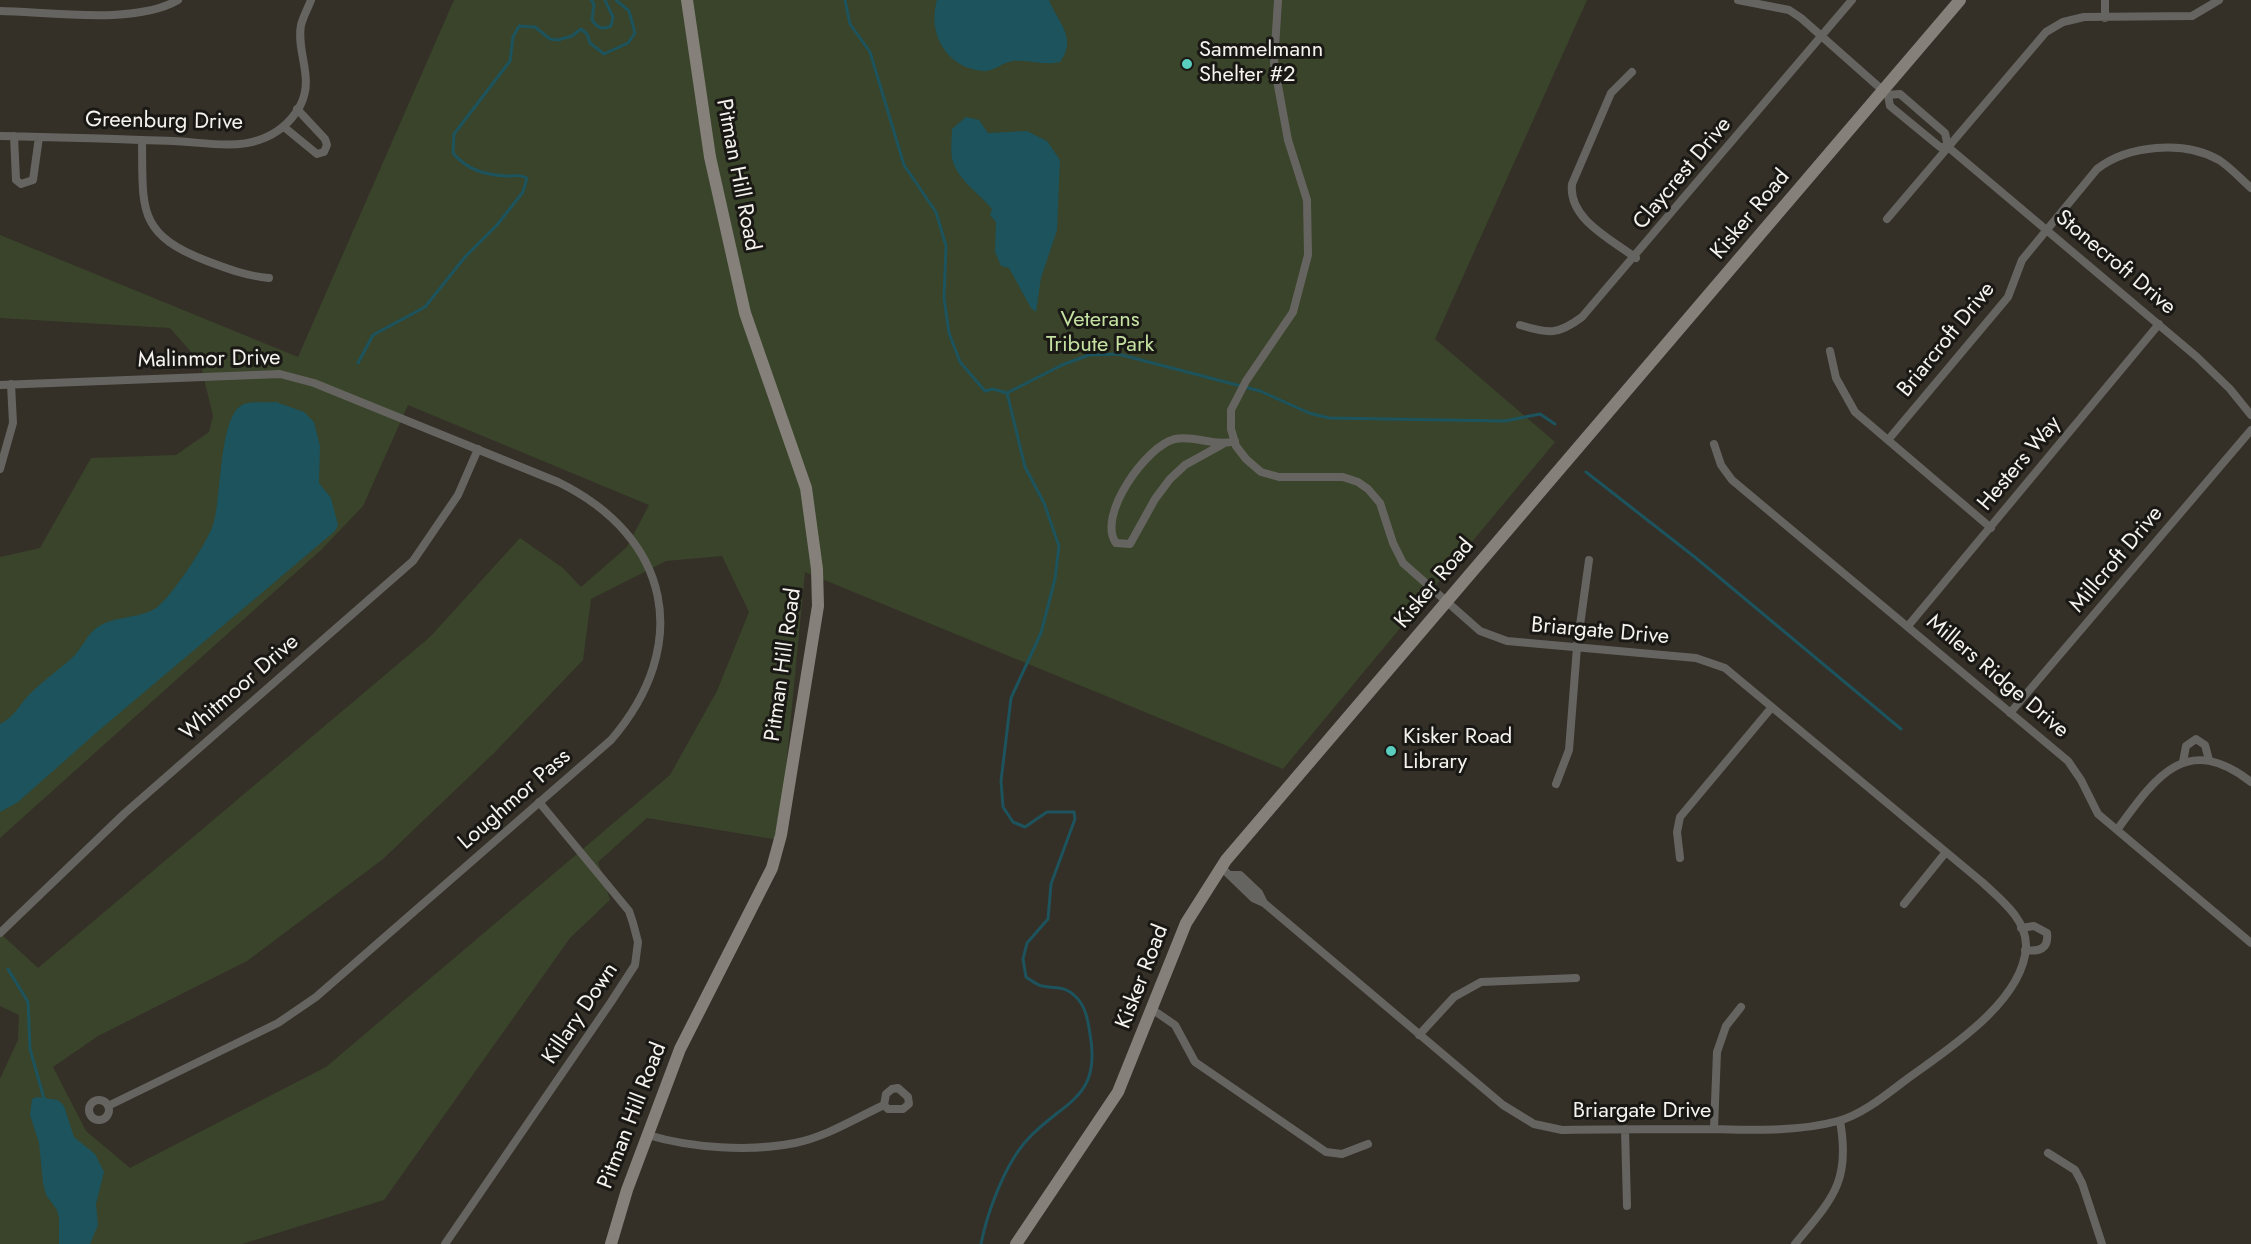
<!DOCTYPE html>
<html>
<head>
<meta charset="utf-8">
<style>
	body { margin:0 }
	canvas { display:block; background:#342f27 }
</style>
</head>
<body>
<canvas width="2251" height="1244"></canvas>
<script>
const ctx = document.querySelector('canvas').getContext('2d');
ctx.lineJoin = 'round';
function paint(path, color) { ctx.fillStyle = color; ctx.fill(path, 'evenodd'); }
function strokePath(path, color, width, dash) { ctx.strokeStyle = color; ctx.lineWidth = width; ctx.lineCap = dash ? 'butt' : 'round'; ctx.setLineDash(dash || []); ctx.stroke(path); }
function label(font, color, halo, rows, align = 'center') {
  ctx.font = font + ' Jost,sans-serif'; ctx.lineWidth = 6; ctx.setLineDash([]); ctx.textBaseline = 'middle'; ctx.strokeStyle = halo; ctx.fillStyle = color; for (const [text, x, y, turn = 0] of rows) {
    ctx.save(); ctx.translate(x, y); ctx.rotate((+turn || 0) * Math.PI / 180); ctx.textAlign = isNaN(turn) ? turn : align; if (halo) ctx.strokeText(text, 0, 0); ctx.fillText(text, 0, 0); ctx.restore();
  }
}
paint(new Path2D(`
	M454,0H1587L1435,339L1555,442L1283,769L805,572L779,840L647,818L598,862L610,900L570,938L384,1200L242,1244H0V1079L18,1040L19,1015L0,1006V933L38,968L430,637L520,538L563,568L581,587L627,547L649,505L408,405L363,506L322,549L0,838V557L40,548L91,458L176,455L209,432L213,416L200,362L170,328L0,318V235L298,357ZM722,556L749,612L717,691L670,775L326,1067L130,1168L86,1131L53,1067L98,1036L247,961L383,859L494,753L583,660L591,599L666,561Z`), '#39442a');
paint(new Path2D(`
	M937,0H1049C1058,23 1078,38 1060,62C1044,66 1029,59 1013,61C1003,62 993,72 983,71C946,68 927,33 937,0Z
	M966,117L979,120L988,133L1027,131L1047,141L1060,160L1057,230L1041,278L1036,312L1031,308L1009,268L1001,266L995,252L996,222L990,215L992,209C980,194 959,181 953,162C950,153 952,139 952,129Z
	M276,402L304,412L314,422L320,446L319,483L331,498L338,525L335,531L97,732L18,802L0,812V724C14,717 18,707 28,696C42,681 59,670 73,657C81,649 85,639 93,631C109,615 137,620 156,608C171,598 207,543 213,525C222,500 218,414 244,404C252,401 266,403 276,402Z
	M37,1097L58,1100L64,1106L74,1137L95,1154L104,1172L96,1204L98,1225L90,1244H59V1218L57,1210L46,1195L43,1183L39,1143L30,1115L32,1099Z`), '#1c535d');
strokePath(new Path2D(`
	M591,0L594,4L592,20C598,28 601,30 611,26L613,17L605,0
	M845,0L850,24L870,52L904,165L936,212L946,246L944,298L949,333L960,362L985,391L993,389L1007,393L1062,365L1089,355L1118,354L1260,391L1309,413L1329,418L1505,421L1540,414L1555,424
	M358,363L373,335L425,307L465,257L497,225L523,192L527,178C519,174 516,176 508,176C485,175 467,170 453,153L454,134L510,61L513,37L519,26L535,27L550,39L558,40L572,36L581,29L587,34L590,43L604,54L628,43L635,33L629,11L616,0
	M1586,472L1696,558L1901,729
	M8,969L28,1002L30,1049L45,1102
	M981,1244C987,1213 1005,1164 1027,1140C1062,1101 1102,1100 1090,1034C1088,1021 1086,1006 1075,996C1064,985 1056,989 1042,986C1037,985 1031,980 1026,977L1023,959L1027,943L1048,919L1051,884L1075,819L1074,812H1047L1025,827L1013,822L1003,807L1001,781L1011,698L1041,633L1055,579L1059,546L1044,503L1025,467L1007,393`), '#1c535d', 3);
strokePath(new Path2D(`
	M1738,0L1789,10L1801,18L1888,95L1890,106L1940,147H1948L2197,357L2230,389L2251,415
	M2105,0V18
	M0,11C50,12 135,25 178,0
	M1632,72L1611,93L1572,184C1568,219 1611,239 1636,258
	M1888,95L1900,94L1945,133L1948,147
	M284,127L317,154L324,152L327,145L325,139L297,109
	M0,136C58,137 115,139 173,141C200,142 234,149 259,140C277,134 291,122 300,106C315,78 296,53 301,25C303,17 308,8 311,0
	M14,136L16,180L21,184L33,180L39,137
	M142,140C143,208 136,234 207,261C228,269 247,276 269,278
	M1887,219L2046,32L2063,22L2084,17L2192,16L2219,0
	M1520,325C1549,334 1558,335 1582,317L1852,0
	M1830,351L1836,378L1855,412L1991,528
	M0,385L280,374L314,383L558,482C671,537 693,645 611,740L316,997L278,1023L108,1106
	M1888,440L2008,297L2022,260L2097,169C2128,145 2184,140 2219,160C2230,167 2241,179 2251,188
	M1223,444L1185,465L1170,479L1155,499L1130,544L1116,543C1096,516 1147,445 1175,439C1195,435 1215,447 1235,441
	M1714,444L1721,465L1732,480L2068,761L2081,780L2098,814L2251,943
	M0,469L13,423L11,384
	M1908,626L2159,324
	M2010,713L2251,430
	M2183,762L2186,746L2196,739L2205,745L2209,760
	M1556,784L1569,750L1577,647L1589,560
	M2117,830C2155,778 2186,731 2251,782
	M1680,858L1677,832L1680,817L1772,707
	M1221,867L1253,898L1264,903L1503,1105L1534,1124L1562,1130C1612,1129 1662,1129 1711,1129C1754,1130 1797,1132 1838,1121C1862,1115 1887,1094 1907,1079C1947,1050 2023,1002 2026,947C2027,919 2000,899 1982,882L1725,668L1696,658L1507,641L1480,631L1403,563L1393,543L1380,503L1368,489L1358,482L1343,477H1279L1261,472L1246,459L1236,446L1231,429V410L1246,381L1293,312L1308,255L1307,200L1288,140L1274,64L1278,0
	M1231,875H1240L1259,893L1264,903
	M1904,904L1946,852
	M2021,928L2034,926L2047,933C2049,949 2039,952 2025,950
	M0,933L125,813L413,561L458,495L478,449
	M1153,1010L1175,1025L1195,1062L1326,1152L1342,1154L1368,1144
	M1419,1035L1454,997L1481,982L1576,978
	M89 1110a10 10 0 1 1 20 0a10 10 0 1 1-20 0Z
	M1625,1129L1627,1206
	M1714,1129L1717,1052L1726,1026L1741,1007
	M648,1135C691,1148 750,1152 795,1143C826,1137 856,1118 884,1105L886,1094L892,1089L898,1088L908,1097L909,1104L903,1109H888L884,1105
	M2048,1153L2075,1170L2082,1183L2102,1244
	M445,1244L611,1002L635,965L638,942L633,923L629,911L539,802
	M1795,1244C1832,1199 1851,1182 1840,1121`), '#666460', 8);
strokePath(new Path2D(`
	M611,1244L627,1190L680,1049L772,868L781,835L818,606L817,569L806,488L745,313L710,157L687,0
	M1016,1244L1118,1092L1186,923L1226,860L1960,0`), '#85817a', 12);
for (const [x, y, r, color] of [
	[1187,64,6,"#59cebe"],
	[1391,751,6,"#59cebe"]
]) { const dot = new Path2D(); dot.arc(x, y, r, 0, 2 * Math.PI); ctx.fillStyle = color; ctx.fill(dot); strokePath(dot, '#1a1814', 2); }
label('22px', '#f6f3ee', '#1a1814', [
	["Sammelmann",1199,51],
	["Shelter #2",1199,76],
	["Kisker Road",1403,738],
	["Library",1403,763]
], 'left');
label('22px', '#f6f3ee', '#1a1814', [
	["Greenburg Drive",164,122,1],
	["Claycrest Drive",1683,174,-50],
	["Pitman Hill Road",737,175,79],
	["Kisker Road",1751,215,-50],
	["Stonecroft Drive",2115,263,40],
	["Briarcroft Drive",1947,340,-51],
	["Malinmor Drive",209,360,-1],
	["Hesters Way",2020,464,-50],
	["Millcroft Drive",2117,560,-50],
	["Kisker Road",1435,584,-50],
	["Briargate Drive",1600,632,5],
	["Pitman Hill Road",784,665,-82],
	["Millers Ridge Drive",1997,677,40],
	["Whitmoor Drive",240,688,-41],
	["Loughmor Pass",515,800,-41],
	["Kisker Road",1143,977,-69],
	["Killary Down",581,1014,-56],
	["Briargate Drive",1642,1112],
	["Pitman Hill Road",633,1116,-69]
]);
label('22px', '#c4e1a1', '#1a1814', [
	["Veterans",1100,321],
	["Tribute Park",1100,346]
]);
</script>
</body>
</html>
